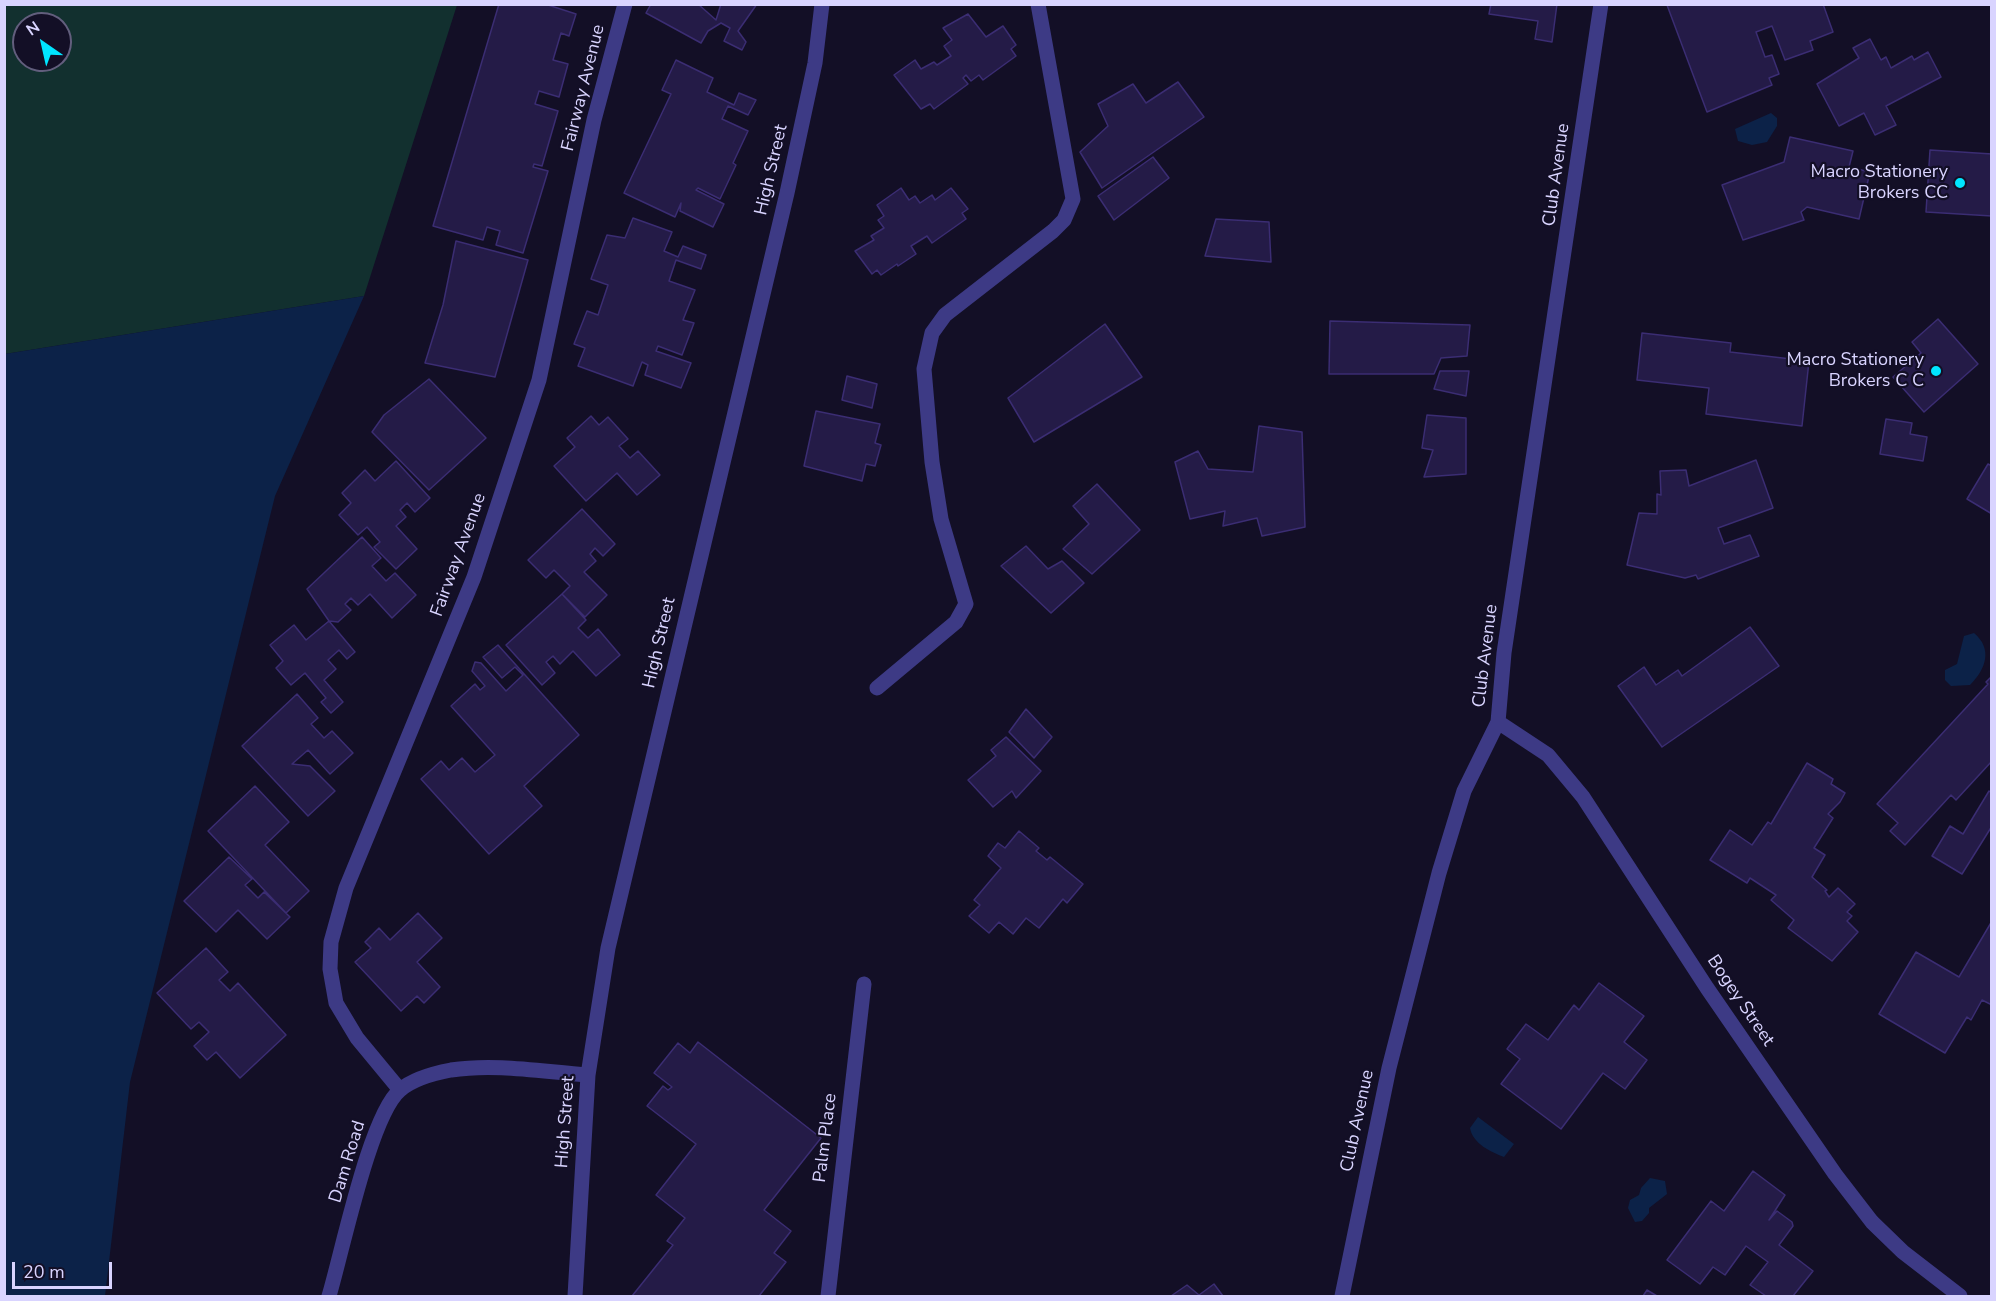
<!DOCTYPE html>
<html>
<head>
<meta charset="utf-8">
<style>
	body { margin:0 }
	#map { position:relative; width:1996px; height:1301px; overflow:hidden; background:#130f26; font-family:"Nunito Sans",sans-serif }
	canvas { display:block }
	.frame { position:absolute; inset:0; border:6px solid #d9d4ff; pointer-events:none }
	.north { position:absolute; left:12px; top:12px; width:60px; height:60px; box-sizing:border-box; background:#130f26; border:2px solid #625e7d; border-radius:50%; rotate:326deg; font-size:16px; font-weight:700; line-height:24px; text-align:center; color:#d9d4ff }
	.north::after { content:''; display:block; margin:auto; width:21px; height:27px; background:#00e5ff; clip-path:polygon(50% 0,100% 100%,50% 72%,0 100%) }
	.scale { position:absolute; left:12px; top:1262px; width:100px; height:27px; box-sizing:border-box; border:3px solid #d9d4ff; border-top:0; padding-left:8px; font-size:18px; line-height:21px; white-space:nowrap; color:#d9d4ff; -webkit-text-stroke:4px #130f26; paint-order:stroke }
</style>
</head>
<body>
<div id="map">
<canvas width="1996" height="1301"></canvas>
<div class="frame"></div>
<div class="north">N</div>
<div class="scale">20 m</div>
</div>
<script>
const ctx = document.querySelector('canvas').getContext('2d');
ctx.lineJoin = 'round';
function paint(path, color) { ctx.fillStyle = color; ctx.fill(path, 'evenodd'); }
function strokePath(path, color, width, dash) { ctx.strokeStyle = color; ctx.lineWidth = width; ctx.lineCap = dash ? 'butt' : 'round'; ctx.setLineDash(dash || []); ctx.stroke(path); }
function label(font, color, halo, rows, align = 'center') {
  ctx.font = font + ' "Nunito Sans",sans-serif'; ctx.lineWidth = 4.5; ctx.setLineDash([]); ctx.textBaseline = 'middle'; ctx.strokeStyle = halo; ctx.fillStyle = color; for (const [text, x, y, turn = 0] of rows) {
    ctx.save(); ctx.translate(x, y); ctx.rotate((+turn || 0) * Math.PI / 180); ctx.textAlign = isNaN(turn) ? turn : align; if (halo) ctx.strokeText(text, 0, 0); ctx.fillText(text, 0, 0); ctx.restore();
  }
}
paint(new Path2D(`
	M5,5H457L364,296L5,354ZM24,24H60V60H24Z`), '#12302f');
paint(new Path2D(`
	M1771,113L1777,118V126L1767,142L1752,145L1738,141L1735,129Z
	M364,296L275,496L130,1082L105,1296H5V354Z
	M1974,633C1993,649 1986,669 1970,685L1951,686L1945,680V670L1957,664L1964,636Z
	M1478,1117L1514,1144L1504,1157C1491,1152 1473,1144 1470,1128Z
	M1650,1178L1665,1181L1667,1194L1649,1208V1213L1642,1221L1635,1222L1628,1208L1630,1200L1639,1195L1641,1188Z`), '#0c2248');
const building = new Path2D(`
	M499,4H545L576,14L569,36L561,33L553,60L568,64L559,97L539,91L535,104L558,111L542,166L534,164L533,167L548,171L523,253L496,245L500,231L487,227L483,240L433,226Z
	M651,4H698L716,20L721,4H757L738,31L746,42L742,50L724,41L730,28L721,23L708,31L701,43L646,13Z
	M1491,4H1557L1552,42L1535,39L1538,21L1489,14Z
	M1697,4H1823L1833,32L1810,41L1813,50L1785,60L1772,26L1756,32L1765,57L1772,55L1779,74L1769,78L1772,85L1707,112L1667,5Z
	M968,14L986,37L1003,26L1016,45L1011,49L1016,56L983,80L979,75L971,81L966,75L963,78L968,84L934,109L930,104L921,109L894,75L915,60L921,69L934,62L937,65L951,56L944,46L952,40L943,28Z
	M1870,39L1881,60L1886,57L1891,68L1912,56L1914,60L1928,52L1941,77L1886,106L1896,125L1875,135L1864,113L1839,126L1817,84L1859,58L1853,48Z
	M676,60L713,78L707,92L734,105L739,93L756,100L748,115L728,106L722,119L748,131L733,163L736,165L720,199L698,188L696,190L724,204L713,227L680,211L681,203L675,217L624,193L671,94L662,90Z
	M1178,82L1204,117L1102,188L1080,152L1108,126L1098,104L1133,84L1146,103Z
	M1790,137L1853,151L1849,167L1870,172L1859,219L1807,207L1801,212L1804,220L1743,240L1722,185L1784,162Z
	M1930,150L1992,154V216L1926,212Z
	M1153,157L1169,178L1114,220L1098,196Z
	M901,188L909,200L915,196L920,203L932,195L935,200L951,188L968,209L962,213L966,219L932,243L927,236L911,246L916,254L898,266L897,264L881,275L877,270L872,274L855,251L874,240L871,236L884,228L878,220L884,216L877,205Z
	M633,218L672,232L664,251L678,257L683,246L706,255L701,269L676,260L669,281L695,290L683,320L694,323L682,355L658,346L656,351L691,363L681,388L645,375L648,365L642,362L633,386L578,366L585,348L574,344L587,311L598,315L608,285L591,279L607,235L625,238Z
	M1216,219L1269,222L1271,262L1205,256Z
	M456,241L528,260L495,377L425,363L443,305Z
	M1938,319L1978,364L1924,412L1893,377L1921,353L1912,342Z
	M1330,321L1470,325L1467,356L1441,358L1434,374H1329Z
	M1105,324L1142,377L1034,442L1008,398Z
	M1642,333L1731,343L1730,352L1809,361L1802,426L1706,414L1709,388L1637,380Z
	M1440,371H1469L1466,396L1434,389Z
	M847,376L877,384L872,408L842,400Z
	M429,379L486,438L429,490L372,432L384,415Z
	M816,411L880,424L875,443L881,445L875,466L866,464L862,481L804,466Z
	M1427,415L1466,418V474L1424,477L1433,450L1422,448Z
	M591,416L599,425L608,417L628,439L619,446L630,458L638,451L660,475L637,495L617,473L586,501L554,466L575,447L567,438Z
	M1886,419L1912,423L1910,434L1927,437L1923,461L1880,454Z
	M1259,426L1302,432L1305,527L1262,536L1257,518L1223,526L1225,511L1190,519L1175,462L1198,451L1208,469L1253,472Z
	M1756,460L1773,508L1718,528L1724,544L1750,535L1759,556L1698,579L1696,575L1685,578L1627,565L1639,513L1657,514V494L1661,495L1660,471L1686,470L1689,486Z
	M396,461L430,498L415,512L407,503L400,510L406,517L396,526L417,549L396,569L374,547L380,542L367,527L358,535L339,515L351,503L342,493L365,470L375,481Z
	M1988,464L1992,466V514L1967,499Z
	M1097,484L1140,530L1092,574L1063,549L1089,524L1073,506Z
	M582,509L615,544L603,556L595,548L590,554L596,561L584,572L607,595L585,617L562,594L570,586L554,570L546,578L528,560Z
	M362,537L381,558L372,566L386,581L395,573L416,595L392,618L370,594L358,605L351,598L345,604L351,610L338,622L329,621L307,589Z
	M1026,546L1048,569L1062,561L1084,583L1051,613L1001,566Z
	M562,594L586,620L578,628L588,638L598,629L620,655L596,676L573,651L560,664L553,656L546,662L555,673L542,685L506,645Z
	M329,621L355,652L347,659L339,650L328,660L336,669L324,680L343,702L331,713L321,702L326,698L305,673L291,685L276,668L283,661L270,645L294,625L306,640Z
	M1750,627L1779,666L1662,747L1618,686L1644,667L1656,685L1678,670L1682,676Z
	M498,645L579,735L524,786L542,806L489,854L421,779L441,761L449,770L462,758L475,772L495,755L451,706L475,684L480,690L485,686L472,671L475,662L481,663L506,691L523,675L515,667L502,678L483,657Z
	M1992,676V761L1956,800L1951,795L1905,845L1890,831L1898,823L1877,804L1988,684L1986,682Z
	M297,694L318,718L311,724L324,738L332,731L353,753L330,774L308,750L292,764L310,766L335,791L308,816L242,746Z
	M1026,709L1052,737L1034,758L1009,732Z
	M1006,737L1041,771L1016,798L1012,791L993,807L968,780L996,756L991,750Z
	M1807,763L1833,779L1831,784L1845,793L1840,802L1828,814L1833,818L1814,848L1825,855L1812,877L1827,890L1825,891L1829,897L1838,888L1855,904L1847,912L1852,916L1847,921L1858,932L1832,961L1788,928L1794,920L1771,900L1776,895L1750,878L1747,883L1710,860L1730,830L1752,845L1768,822L1771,824Z
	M255,786L289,822L265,845L309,891L286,913L208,831Z
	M1989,791L1992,793V826L1962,874L1932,856L1950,826L1963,834Z
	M1019,831L1039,848L1036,851L1047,860L1050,857L1083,884L1067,903L1063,899L1039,928L1026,918L1013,934L999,922L989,933L969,916L980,905L974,900L1001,868L988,856L998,843L1005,848Z
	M229,857L252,879L245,885L258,898L264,892L290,917L267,939L238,910L216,932L184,901Z
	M418,913L442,938L417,962L440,987L424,1003L417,996L401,1011L355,962L371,948L365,942L379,928L390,940Z
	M1992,921V1005L1982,1000L1971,1020L1967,1017L1945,1053L1879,1014L1916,952L1959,977Z
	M206,948L228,972L219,980L230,991L238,983L286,1035L240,1078L216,1052L207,1060L194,1046L209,1032L199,1022L191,1029L157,993Z
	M1599,983L1644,1016L1624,1042L1647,1060L1625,1089L1603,1073L1561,1129L1501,1084L1520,1059L1507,1049L1526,1024L1548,1040L1574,1005L1579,1010Z
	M698,1042L821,1138L764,1210L791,1231L774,1253L786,1262L759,1296H632L673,1245L667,1241L685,1218L656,1195L696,1144L647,1106L663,1086L668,1090L672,1087L654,1073L678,1043L690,1053Z
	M1753,1171L1785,1195L1769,1220L1777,1211L1792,1222L1793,1226L1779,1245L1813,1271L1793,1296H1766L1750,1285L1768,1262L1746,1246L1725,1275L1713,1267L1700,1284L1667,1260L1711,1201L1724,1211Z
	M1214,1284L1223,1296H1171L1187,1285L1199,1295Z
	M1647,1290L1657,1296H1643Z`);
paint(building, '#241b47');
strokePath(building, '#3b2d73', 1.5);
strokePath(new Path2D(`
	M877,688L956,622L966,604L941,519L932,462L924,369L932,333L945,315L1053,231L1064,220L1073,199L1038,4
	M1498,722L1548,755L1583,797L1707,988L1835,1174L1872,1222L1903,1252L1960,1296
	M400,1090L357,1038L336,1003L330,969L331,942L346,888L474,577L539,380L594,120L625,4
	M329,1296C342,1253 370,1115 400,1090C413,1079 435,1073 451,1070C496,1063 544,1072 588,1075
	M575,1296L588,1075L608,948L787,193L815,63L822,4
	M828,1296L864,984
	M1342,1296L1389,1068L1439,873L1464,791L1498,722L1504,653L1601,4`), '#3d3a85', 15);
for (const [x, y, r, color] of [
	[1960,183,6,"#00e5ff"],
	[1936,371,6,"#00e5ff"]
]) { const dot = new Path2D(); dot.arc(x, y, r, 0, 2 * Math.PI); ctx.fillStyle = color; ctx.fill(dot); strokePath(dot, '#130f26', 2); }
label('18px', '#d9d4ff', '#130f26', [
	["Fairway Avenue",584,88,-76],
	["High Street",772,170,-77],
	["Club Avenue",1557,175,-82],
	["Fairway Avenue",459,555,-70],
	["High Street",660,643,-77],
	["Club Avenue",1486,656,-83],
	["Bogey Street",1740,1001,56],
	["Club Avenue",1358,1121,-78],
	["High Street",566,1122,-86],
	["Palm Place",826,1138,-83],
	["Dam Road",348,1162,-73]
]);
label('18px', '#d9d4ff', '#130f26', [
	["Macro Stationery",1948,173],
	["Brokers CC",1948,194],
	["Macro Stationery",1924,361],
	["Brokers C C",1924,382]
], 'right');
</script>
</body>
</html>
